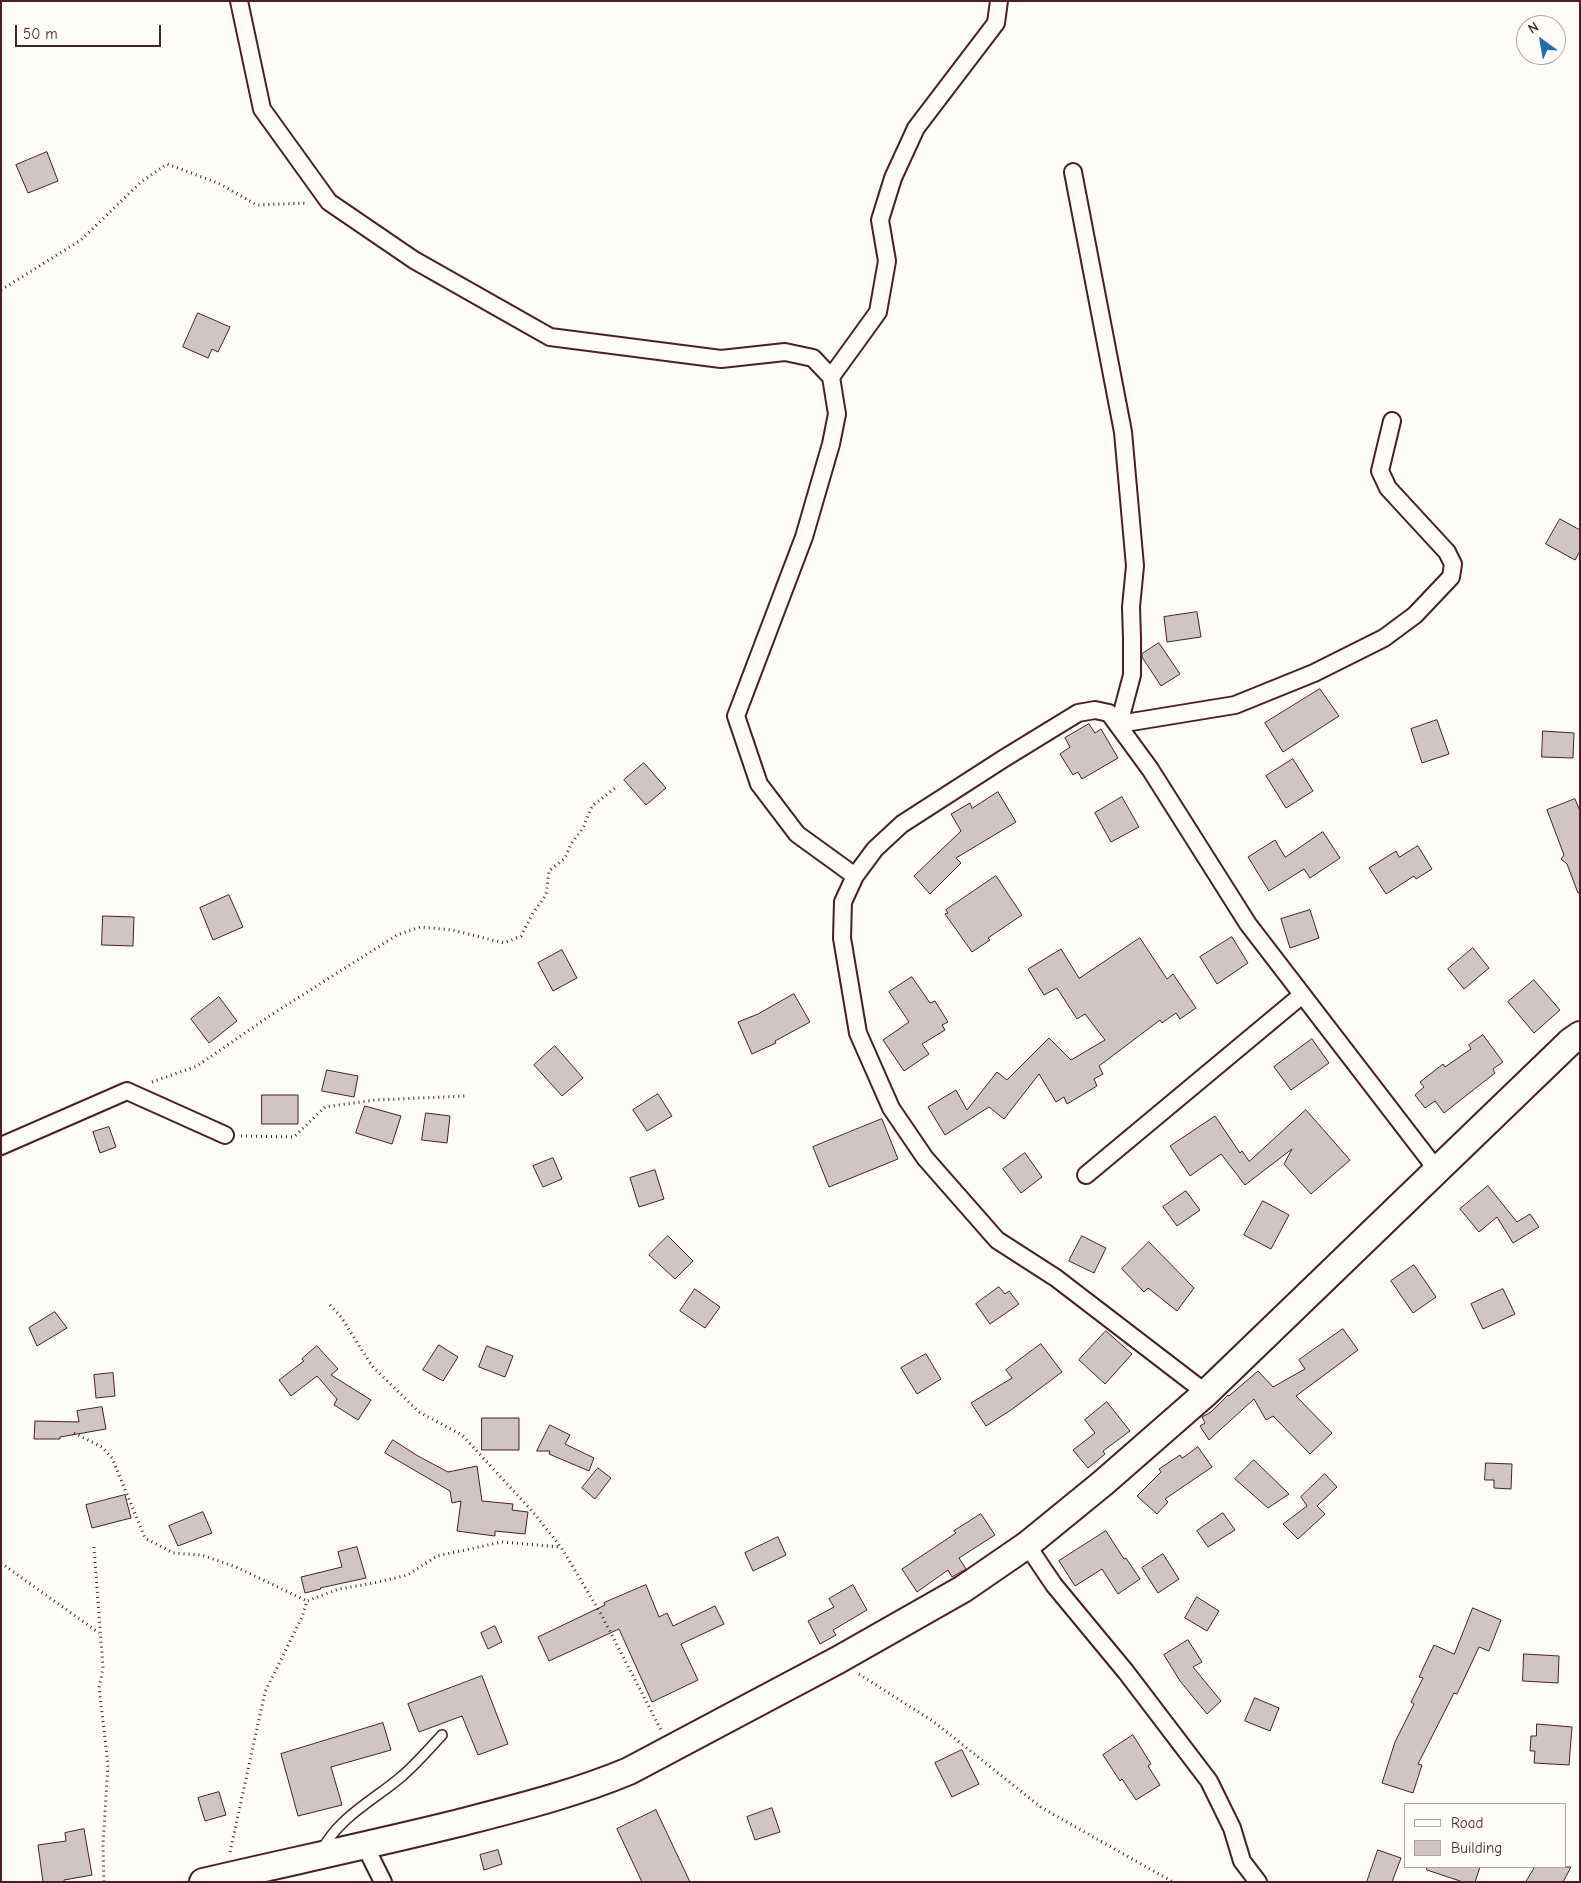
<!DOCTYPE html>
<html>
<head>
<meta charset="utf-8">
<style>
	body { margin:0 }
	#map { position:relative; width:1581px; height:1883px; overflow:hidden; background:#fdfcf7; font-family:"Comic Neue",sans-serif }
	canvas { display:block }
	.frame { position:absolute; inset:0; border:2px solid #4a1f2b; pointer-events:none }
	.legend { position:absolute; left:1404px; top:1803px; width:162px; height:65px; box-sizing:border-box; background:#fdfcf7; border:1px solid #b5a4a5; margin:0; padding:6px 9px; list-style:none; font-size:15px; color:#4a1f2b }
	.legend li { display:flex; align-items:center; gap:10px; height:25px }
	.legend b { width:25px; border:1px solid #b5a4a5 }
	.north { position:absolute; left:1516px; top:15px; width:50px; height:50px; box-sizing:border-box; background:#fdfcf7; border:1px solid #b5a4a5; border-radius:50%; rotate:328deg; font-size:14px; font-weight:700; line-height:20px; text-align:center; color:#4a1f2b }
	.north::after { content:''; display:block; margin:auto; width:18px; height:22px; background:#1f6fb2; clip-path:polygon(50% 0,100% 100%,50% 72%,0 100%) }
	.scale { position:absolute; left:15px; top:25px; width:146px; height:22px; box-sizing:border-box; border:2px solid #4a1f2b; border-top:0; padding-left:6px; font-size:15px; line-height:18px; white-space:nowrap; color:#4a1f2b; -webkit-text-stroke:4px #fdfcf7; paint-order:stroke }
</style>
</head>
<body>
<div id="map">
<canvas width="1581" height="1883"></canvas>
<div class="frame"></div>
<ul class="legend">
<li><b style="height:6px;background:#fdfcf7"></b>Road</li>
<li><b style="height:14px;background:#d0c5c4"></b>Building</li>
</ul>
<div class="north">N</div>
<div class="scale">50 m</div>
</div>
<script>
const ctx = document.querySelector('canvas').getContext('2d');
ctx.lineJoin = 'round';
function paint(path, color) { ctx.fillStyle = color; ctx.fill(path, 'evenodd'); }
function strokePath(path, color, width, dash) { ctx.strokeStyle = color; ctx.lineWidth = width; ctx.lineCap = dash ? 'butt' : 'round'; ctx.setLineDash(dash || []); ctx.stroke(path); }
const building = new Path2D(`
	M47,152L58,181L28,193L16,165Z
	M198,313L230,327L218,352L212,349L208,358L183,347Z
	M1560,519L1580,530V551L1575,560L1546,544Z
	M1197,612L1201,637L1167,642L1164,617Z
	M1159,643L1180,674L1161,686L1142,657V654Z
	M1320,689L1339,716L1283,752L1265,723Z
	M1437,720L1449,754L1422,763L1411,729Z
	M1089,724L1095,733L1101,729L1118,758L1082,779L1078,772L1073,775L1060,754L1070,747L1065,738Z
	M1543,731L1574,733L1573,758L1542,757Z
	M1293,759L1313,791L1286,808L1266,776Z
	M644,763L666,788L646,805L624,780Z
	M998,792L1016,822L956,858L961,863L930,894L914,876L961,831L951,814L970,803L972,808Z
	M1122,797L1139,827L1111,842L1095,813Z
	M1575,799L1580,811V892L1578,893L1567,864L1561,859L1564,855L1547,810Z
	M1323,832L1340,858L1310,878L1304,869L1269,891L1248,857L1275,840L1285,857Z
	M1418,846L1432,869L1416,879L1414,876L1386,894L1369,868L1396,851L1399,857Z
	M996,876L1022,915L988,938L990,940L972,952L945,914L948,913L946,910Z
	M229,895L243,927L213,940L200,908Z
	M1310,910L1319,938L1290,948L1281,919Z
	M103,916L134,917L133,946L102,945Z
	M1232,937L1248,963L1217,984L1200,957Z
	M1140,938L1167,979L1173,974L1196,1008L1180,1019L1176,1013L1162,1023L1160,1020L1099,1066L1103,1074L1094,1079L1097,1086L1067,1104L1064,1097L1056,1102L1039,1074L1004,1119L989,1107L945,1135L928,1107L956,1090L967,1110L997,1072L1007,1080L1049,1038L1071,1060L1105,1040L1085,1014L1077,1019L1057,988L1044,995L1028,969L1061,949L1079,978Z
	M1473,948L1489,968L1464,989L1448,969Z
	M562,950L577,978L553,991L538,963Z
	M912,977L930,1003L935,1001L948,1022L942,1025L945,1030L922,1044L929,1054L904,1071L883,1040L909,1022L889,992Z
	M1534,980L1560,1010L1534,1033L1508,1002Z
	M794,994L810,1022L775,1041L776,1043L752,1054L738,1022L758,1014Z
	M219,997L237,1021L209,1043L191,1019Z
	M1483,1035L1503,1062L1493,1069L1495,1073L1444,1113L1435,1101L1425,1108L1415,1095L1424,1087L1420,1082L1443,1064L1445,1067L1471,1049L1469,1045Z
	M1312,1039L1329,1063L1291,1090L1274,1067Z
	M555,1046L583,1078L562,1096L534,1065Z
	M327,1070L358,1076L354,1097L322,1091Z
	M658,1094L672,1116L647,1131L633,1110Z
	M262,1095H298V1124H262Z
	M365,1106L401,1116L392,1144L356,1133Z
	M1306,1110L1350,1160L1311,1194L1284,1164L1292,1149L1245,1185L1221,1154L1190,1176L1170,1146L1215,1116L1240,1153L1242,1151L1249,1161Z
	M426,1113L450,1116L447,1143L422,1140Z
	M882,1119L898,1159L829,1187L813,1147Z
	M109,1127L116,1147L100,1153L93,1132Z
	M1025,1153L1042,1177L1021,1193L1003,1169Z
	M553,1158L562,1179L543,1187L533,1166Z
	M655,1170L664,1199L639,1207L630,1178Z
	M1488,1186L1517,1222L1530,1214L1539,1227L1513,1243L1497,1217L1479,1232L1460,1209Z
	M1186,1191L1200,1210L1177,1226L1163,1207Z
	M1263,1201L1289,1215L1271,1249L1244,1235Z
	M668,1236L693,1261L675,1279L649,1255Z
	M1082,1236L1106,1248L1094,1273L1069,1261Z
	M1149,1242L1194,1288L1177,1311L1148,1288L1144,1292L1122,1269Z
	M1414,1265L1436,1297L1413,1313L1391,1281Z
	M999,1287L1005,1294L1009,1291L1019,1304L990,1324L976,1304Z
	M695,1289L720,1307L705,1328L680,1311Z
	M1503,1289L1515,1314L1483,1329L1471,1304Z
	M55,1312L67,1328L37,1346L29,1328Z
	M1343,1329L1358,1350L1296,1396L1332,1433L1310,1454L1273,1416L1266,1420L1254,1399L1209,1440L1200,1426L1205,1423L1202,1417L1211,1412L1228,1395L1229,1396L1258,1371L1273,1387L1305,1369L1299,1360Z
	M1106,1331L1132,1354L1105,1384L1079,1360Z
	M1041,1344L1062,1372L1011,1410L986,1426L971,1403L1012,1378L1006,1370Z
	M439,1345L458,1357L443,1381L423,1370Z
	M317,1346L338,1369L331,1375L371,1400L358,1420L334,1405L337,1399L317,1376L291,1396L279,1380L304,1361L302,1359Z
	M487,1346L513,1356L505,1377L479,1367Z
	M926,1354L941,1379L917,1394L901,1368Z
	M113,1373L115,1396L96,1398L94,1375Z
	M1107,1402L1130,1431L1103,1451L1105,1454L1088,1468L1073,1450L1095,1433L1085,1420Z
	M102,1407L106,1429L60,1437V1439H34L35,1421L79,1422L77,1411Z
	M482,1418H519V1450H482Z
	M550,1425L570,1435L565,1444L594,1458L589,1471L549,1454L550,1451H537Z
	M393,1440L418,1456L448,1472L477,1466L482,1501L513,1504L512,1510L528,1512L525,1534L495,1531V1536L457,1531L461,1501L452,1503L450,1491L385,1453Z
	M1198,1447L1212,1467L1165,1499L1168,1502L1157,1514L1137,1496L1161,1472L1159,1469L1180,1455L1182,1458Z
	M1254,1460L1289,1494L1268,1508L1235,1479Z
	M1486,1463L1512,1464L1511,1489L1494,1488V1480H1485Z
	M598,1468L611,1478L595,1499L582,1488Z
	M1325,1474L1337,1487L1317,1506L1325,1514L1298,1539L1283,1524L1307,1506L1301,1497Z
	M125,1495L131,1518L92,1528L86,1505Z
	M203,1512L212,1533L178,1546L169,1526Z
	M1223,1513L1235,1530L1208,1547L1197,1531Z
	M981,1514L995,1535L959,1558L966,1569L952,1577L948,1570L917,1592L902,1569L956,1533L954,1531Z
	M1106,1531L1124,1559L1126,1558L1140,1579L1118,1594L1102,1569L1075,1586L1059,1561Z
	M778,1537L786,1555L753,1571L745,1553Z
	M357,1547L366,1578L320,1588L321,1589L305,1593L301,1577L342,1567L338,1552Z
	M1163,1554L1179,1579L1158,1593L1142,1568Z
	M646,1585L659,1617L667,1613L673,1626L715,1606L724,1624L681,1644L698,1680L652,1702L619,1629L549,1661L538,1637L605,1605L604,1603Z
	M853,1585L867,1610L833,1630L836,1635L820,1644L808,1621L834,1607L829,1599Z
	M1197,1597L1219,1611L1207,1631L1185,1618Z
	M1473,1608L1501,1620L1489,1651L1479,1647L1457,1694L1454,1693L1418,1764L1422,1765L1413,1793L1382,1783L1395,1742L1414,1704L1411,1702L1423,1678L1419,1677L1434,1645L1454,1654Z
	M495,1626L502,1642L488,1649L481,1633Z
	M1188,1640L1202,1662L1193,1667L1221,1701L1207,1714L1180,1681L1164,1655Z
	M1524,1654L1559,1656L1558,1683L1523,1681Z
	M482,1676L508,1744L478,1755L462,1716L419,1732L408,1704Z
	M1255,1698L1279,1708L1270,1731L1245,1721Z
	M383,1723L391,1750L331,1767L342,1805L298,1816L281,1754Z
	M1537,1724L1572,1727L1569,1765L1534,1763L1535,1751H1530L1531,1736H1536Z
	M1133,1735L1151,1764L1148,1766L1160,1785L1136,1800L1122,1779L1120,1781L1103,1755Z
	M962,1750L979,1784L952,1797L935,1763Z
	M219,1792L226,1815L205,1821L198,1798Z
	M772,1808L780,1832L755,1840L747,1817Z
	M656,1810L690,1882H642L617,1829Z
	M84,1829L92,1875L64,1880V1882H43L38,1845L66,1841L65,1833Z
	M498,1850L502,1864L484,1870L480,1855Z
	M1378,1850L1401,1858L1392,1882H1367Z
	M1427,1867H1480L1475,1882H1463L1427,1870Z
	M1535,1867H1571L1563,1882H1526Z`);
paint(building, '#d0c5c4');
strokePath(building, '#4a1f2b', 1);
const service = new Path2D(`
	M322,1850C339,1817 374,1800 401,1777C416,1764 429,1749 442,1735`);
const minor = new Path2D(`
	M239,1L262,109L329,202L414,260L550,337L721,359L785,352L813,358L831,377L837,414L831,444L804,537L736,716L759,784L797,834L855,876
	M1073,172L1123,432L1135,566L1131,607L1132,638V675L1119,724L1235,705L1314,673L1384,638L1415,615L1451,577L1453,564L1447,552L1388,488L1380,471L1392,421
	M831,377L878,312L887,261L880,220L893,178L916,128L996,23L999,1
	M1,1146L127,1091L225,1135
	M1086,1175L1302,995
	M1206,1393L1056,1278L997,1240L925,1158L891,1108L858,1033L842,938L843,902L855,876L875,849L902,824L1003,759L1078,713L1095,710L1109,713L1150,769L1248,924L1437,1170
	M1027,1545L1054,1585L1126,1672L1209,1781L1232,1828L1242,1861L1258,1882
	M365,1846L383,1882`);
const primary = new Path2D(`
	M203,1882C289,1862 374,1844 459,1823C517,1808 574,1794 629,1771L838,1660L963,1589L1027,1545L1103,1483L1206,1393L1570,1042L1580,1035`);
strokePath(service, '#4a1f2b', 12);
strokePath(minor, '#4a1f2b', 20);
strokePath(primary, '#4a1f2b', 30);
strokePath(new Path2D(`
	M1,290L81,240L141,182L167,164L218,183L257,205L308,203
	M152,1082L197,1066L271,1015L397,935L420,927L452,930L504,943L521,936L533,913L546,895L549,871L565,858L571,844L583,828L592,806L618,786
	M241,1136L294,1137L325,1107L375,1100L466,1096
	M330,1305L341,1317L372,1366L419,1412L462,1435L532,1511L561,1547L601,1614L661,1730
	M74,1433L102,1447L112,1458L145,1538L173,1553L202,1555L236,1567L307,1601
	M94,1547L103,1668L99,1688L108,1764L103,1845L104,1882
	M1,1563L99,1633
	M859,1674L934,1722L1042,1808L1173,1882
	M230,1852L265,1692L302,1617L307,1601L339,1589L369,1584L408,1575L437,1556L502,1542L560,1547`), '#4a1f2b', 3, [1, 4]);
strokePath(service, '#fdfcf7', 9);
strokePath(minor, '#fdfcf7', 16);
strokePath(primary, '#fdfcf7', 26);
</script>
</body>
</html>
